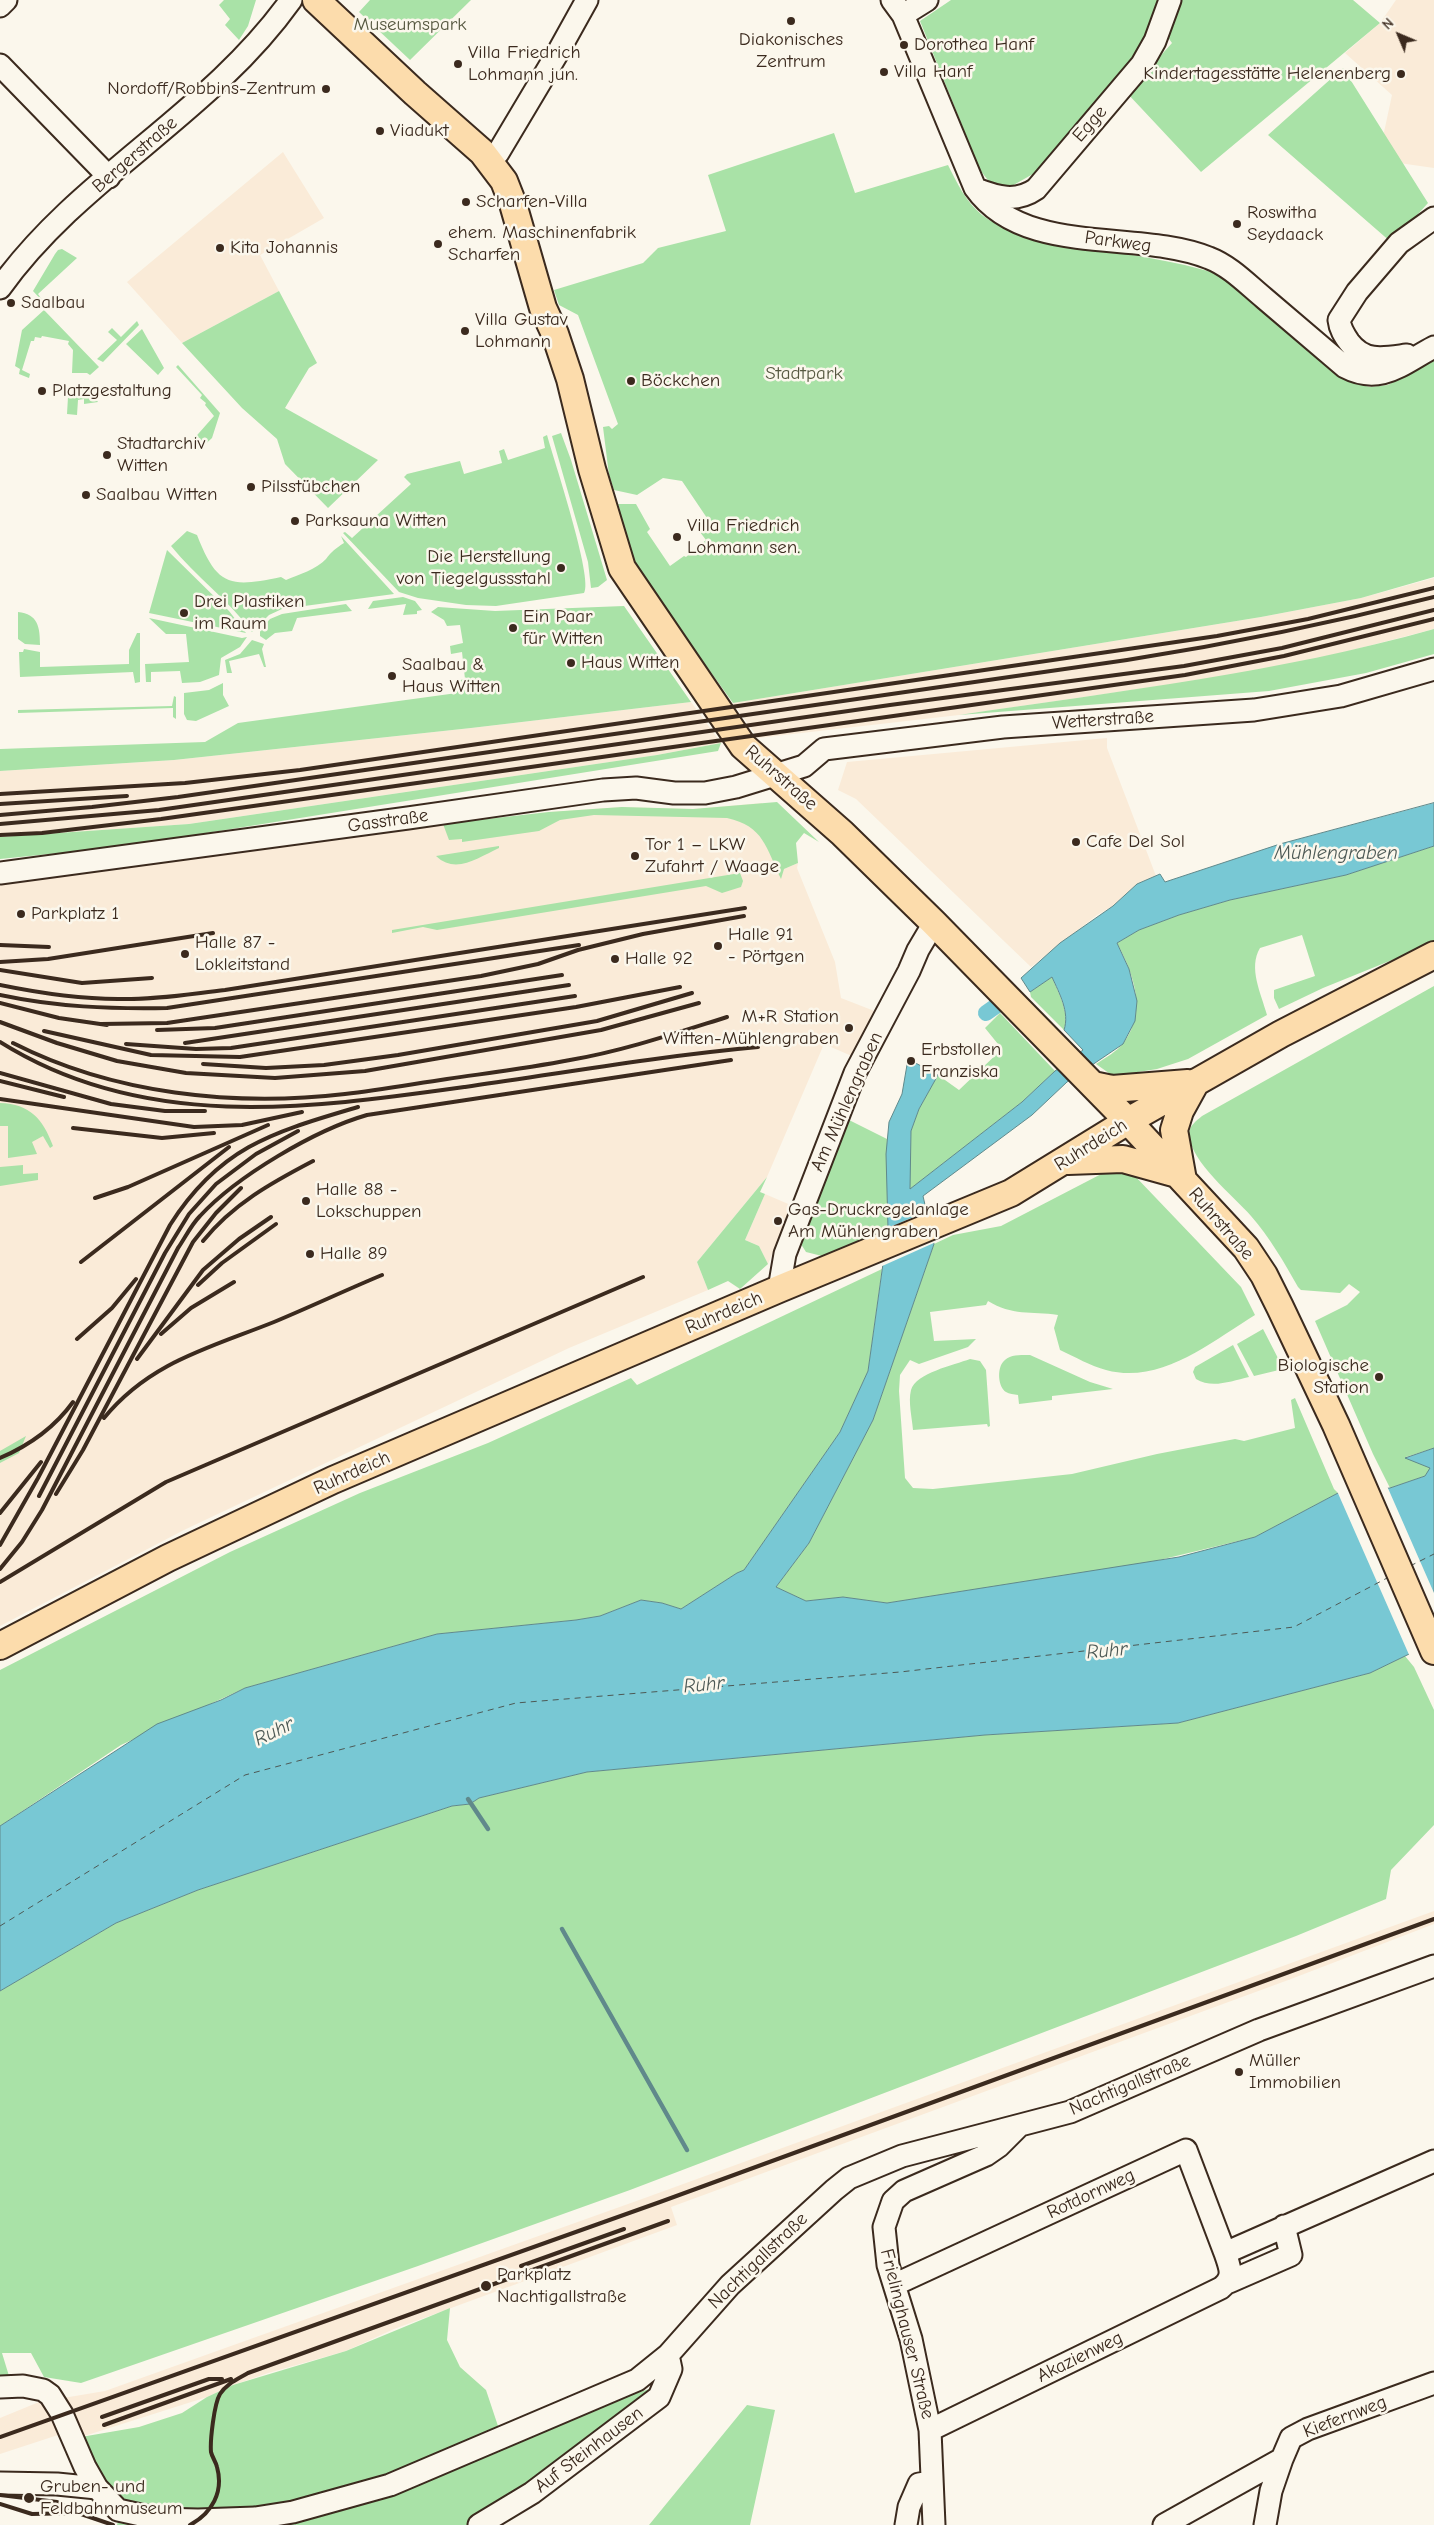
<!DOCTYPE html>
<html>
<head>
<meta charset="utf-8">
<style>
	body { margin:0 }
	#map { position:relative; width:1434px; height:2525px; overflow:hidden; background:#fbf7ec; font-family:"Comic Neue",sans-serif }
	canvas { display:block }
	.north { position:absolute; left:1374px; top:10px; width:50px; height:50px; -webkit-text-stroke:4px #fbf7ec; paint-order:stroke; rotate:315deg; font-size:14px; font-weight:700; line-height:20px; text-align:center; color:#3b2a1e }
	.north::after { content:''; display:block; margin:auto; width:18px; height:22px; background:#3b2a1e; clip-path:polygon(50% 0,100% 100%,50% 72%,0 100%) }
</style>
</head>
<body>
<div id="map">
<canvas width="1434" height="2525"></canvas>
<div class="north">N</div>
</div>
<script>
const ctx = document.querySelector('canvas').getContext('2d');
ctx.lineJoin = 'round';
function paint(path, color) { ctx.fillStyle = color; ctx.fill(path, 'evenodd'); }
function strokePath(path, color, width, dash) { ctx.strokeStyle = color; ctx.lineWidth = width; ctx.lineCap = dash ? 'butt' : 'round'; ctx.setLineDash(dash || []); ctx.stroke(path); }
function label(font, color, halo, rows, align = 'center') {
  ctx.font = font + ' "Comic Neue",sans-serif'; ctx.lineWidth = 5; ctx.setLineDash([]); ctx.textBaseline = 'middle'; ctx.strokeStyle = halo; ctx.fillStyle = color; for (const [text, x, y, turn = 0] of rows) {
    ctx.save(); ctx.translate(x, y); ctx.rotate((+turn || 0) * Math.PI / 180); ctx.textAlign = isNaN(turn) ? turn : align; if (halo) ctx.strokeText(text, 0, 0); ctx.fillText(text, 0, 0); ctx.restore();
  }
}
paint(new Path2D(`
	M1396,0H1434V168L1378,160L1392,95L1345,53L1380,23Z
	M283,152L324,218L260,255L279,291L182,343L127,282Z
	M1434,578V629L1314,660L1202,680L959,715L758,738L733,703L1261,617L1361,598Z
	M691,702L721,743L657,755L189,824L0,837V771L174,760L471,728Z
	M1107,738V748L1156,876L1137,884L1113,906L1097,915L1031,967L856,799L838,790L847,762Z
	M762,803L784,869L798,863L797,868L835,962L841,998L877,1012L854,1057L824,1044L767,1177L697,1262L708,1290L569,1348L184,1530L0,1626V885L390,831L549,812L622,807L693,809Z
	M765,1194L793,1206L768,1264L759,1246L745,1240Z
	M1434,1911V1924L1291,1979L671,2207L677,2225L394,2329L346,2351L268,2373L233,2385L207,2397L81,2437L77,2425L58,2435L0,2454V2418L39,2402L105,2391L642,2199Z`), '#faebd8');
paint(new Path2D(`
	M224,0H256L248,26L239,40L225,25L230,19L219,5Z
	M370,0H471L410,60L359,12Z
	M951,0H1353L1380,23L1201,172L1127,93L1172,43L1160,26L1136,60L1040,170L1010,187L991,184L980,170L920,21Z
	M1343,68L1428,203L1392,243L1268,135Z
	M834,133L855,193L948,165C957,183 966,202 982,215C1012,237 1047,241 1083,247C1128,255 1174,260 1218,274L1350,382L1370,387L1388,385L1434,359V577L1361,598L1261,617L733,703L647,584L628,552L615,514L620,510L618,504H636L650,529L647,532L670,566L684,556L686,557L706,540L697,528L698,524L707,518L682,481L663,478L637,495L614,490L609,475L603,427L609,426L612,429L618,424L578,315L559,305L554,290L643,263L658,248L726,231L708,175Z
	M62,249L77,258L38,294L46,305L33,291L55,254L58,250Z
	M279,291L317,363L309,368L285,408L378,460L328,508L285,464L277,439L242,408L182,343Z
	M44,310L99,367L90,375L87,373H72L73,350L68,344L69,341L42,336L41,338L35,337L34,341H31L22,370L30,374L29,378L19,374L20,369L15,366L22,330Z
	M137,321L139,325L103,362L97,359L117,340L108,332L112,328L121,337Z
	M142,329L164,368L158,375L126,344Z
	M178,365L220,413L212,438L199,450L191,442L214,416L205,405L206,403L200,398L202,395L176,367Z
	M86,386L95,392V398L98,402L84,404V399L78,400L77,415L67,414L68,397L77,394Z
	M561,433L571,460L607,580L598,587L591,588L588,562L552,436Z
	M547,435C553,457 594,580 584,593L496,606L466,605L418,598L399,592L343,533L345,532L352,538L411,484L404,477L407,474L460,461L464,474L502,463L499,451L504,449L508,460L545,448L543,437Z
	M187,531L197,535C217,586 229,588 281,577L286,580C298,575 317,569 326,559C331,552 336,548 344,543L341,536L394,594L282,609L269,615L252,632C229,600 196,577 171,546Z
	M167,550L229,611L246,633L149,613Z
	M403,597L415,601L422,610L417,611V614L403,615L406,604L368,609L373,601Z
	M346,604L352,611L297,618L292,631L275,633L266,640L260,636V630L270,619L282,614Z
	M624,606L691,702L471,728L174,760L0,771V749L205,742L238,723L457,693L456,681L465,679L462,652L451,654L450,646L463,643L460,625L447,626L444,620L431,612L438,607L495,611Z
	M18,612C38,614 40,627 40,645L25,644L18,639Z
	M149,618L242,638L247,637L240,647L221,658L219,675L200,682L182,683L180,671L151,672V682H146L145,664L189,662L186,634H166Z
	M1434,629V654L1366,673L1269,691L959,715C1119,691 1278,673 1434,629Z
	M137,633H140V682L135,683L133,672L20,677L19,652H23L24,649L40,652V667L129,664V650Z
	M252,640L264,644L262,649L266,667H264L259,654L229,661L232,673H227L225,660L240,654Z
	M223,683V695L229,706L196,721L187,720L184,714V693L209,690Z
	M174,696L176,697V719L173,717V708L18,713V710L172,706Z
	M721,743L718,751L119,847L0,859V837L189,824L657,755Z
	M777,802L819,842L804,833L796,843L798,863L784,869L781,879C766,848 764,826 727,818L594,815L560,820L539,831L462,842V839L449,840L443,824L549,812L622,807L693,809Z
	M499,846V848C479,857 456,875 436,856Z
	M1434,846V943L1323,988L1279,1009L1274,998V990L1315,976L1302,935L1260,948C1248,968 1261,993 1267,1015L1188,1059L1157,1069L1113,1076L1096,1064C1105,1058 1118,1051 1124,1042C1147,1011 1134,975 1117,943L1139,930L1179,915L1230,900L1346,875Z
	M740,873L743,881L741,887L722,893L706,886L437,930L423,927L392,933V930Z
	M1052,977C1058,993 1070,1012 1064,1030L1031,997L1030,992Z
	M1434,986V1448L1406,1457L1431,1468L1425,1476L1390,1488L1373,1454L1315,1321L1347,1305L1360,1292L1349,1284L1340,1293L1301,1290L1298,1287C1284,1262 1270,1238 1251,1216C1234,1196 1190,1162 1189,1134C1189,1126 1196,1121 1202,1116Z
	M1000,1013L1055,1071L1022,1102L909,1190L911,1131L919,1109L938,1075L959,1090L1002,1049L985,1028Z
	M0,1103C30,1104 43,1119 53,1146L50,1148L43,1136L32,1142L37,1154L8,1158V1126H0Z
	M849,1120L887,1139L888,1228L822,1256L806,1252L799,1241Z
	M23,1165V1174L38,1173V1180L0,1186V1167Z
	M1109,1170L1134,1175L1241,1287L1255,1315C1211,1342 1161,1385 1106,1370C1091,1366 1075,1357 1060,1350L1054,1328L1058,1315C1031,1311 1012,1316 988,1301L986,1305L930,1312L934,1341L976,1339L968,1347L919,1364L910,1360L900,1375L899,1391L905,1478L913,1488L933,1489L1072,1474L1157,1454L1235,1439L1244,1441L1295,1428L1291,1400L1295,1398L1334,1489L1338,1493L1255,1537L1147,1563L887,1603L843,1597L806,1601L776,1587L809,1543L873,1420L934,1244L953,1235L1001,1226Z
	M767,1177L760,1192L765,1194L745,1240L759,1246L768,1264L740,1289L728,1281L708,1290L697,1262Z
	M882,1269L868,1371L840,1432L744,1570L737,1573L681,1609L662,1603L641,1600L600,1616L576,1620L437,1634L245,1688L121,1745L0,1826V1670L230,1552L360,1493L488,1443L631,1378L637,1385Z
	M1263,1329L1281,1364L1277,1367L1279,1370L1254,1376L1237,1344Z
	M1233,1345L1249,1377C1231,1381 1212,1389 1196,1379L1193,1372L1195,1367Z
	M1030,1355L1090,1382L1113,1389L1052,1396V1400L1019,1404L1018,1395C1014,1394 1009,1394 1006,1392C998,1387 997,1369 1003,1362C1009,1354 1021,1355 1030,1355Z
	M970,1359L980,1361L986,1370L990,1426L988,1427L987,1424L913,1430C912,1417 908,1402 911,1390C916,1373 954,1365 970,1359Z
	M26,1436L19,1453L0,1463V1451Z
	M1405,1656L1414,1667L1434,1710V1825L1391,1870L1386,1899L1296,1936L630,2190L418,2266L81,2383L44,2377L31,2353H2L9,2376L0,2379V1991L116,1923L198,1890L452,1806L470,1804L479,1798L587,1772L985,1735L1178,1723L1370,1673Z
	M450,2308L447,2340L460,2367L486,2390L501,2435L656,2387L477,2525H117L121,2511L114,2491L92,2460L81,2437L139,2427L182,2413L207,2397L233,2385L346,2351Z
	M747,2405L775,2410L750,2525H649Z`), '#a9e2a7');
const water = new Path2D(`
	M1434,803V846L1346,875L1230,900L1179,915L1139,930L1117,943L1129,969L1137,1001L1135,1021L1123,1044L1067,1082L1032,1115L923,1196L934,1244L873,1420L809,1543L776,1587L806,1601L843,1597L887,1603L1179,1557L1255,1537L1338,1493L1390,1488L1425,1476L1430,1468L1405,1458L1434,1448V1642L1370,1673L1178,1723L985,1735L587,1772L479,1798L470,1804L452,1806L198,1890L116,1923L0,1991V1826L157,1724L221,1700L245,1688L437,1634L576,1620L600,1616L641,1600L662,1603L681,1609L737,1573L744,1570L840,1432L868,1371L888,1228L886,1154L889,1122L902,1094L908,1059L938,1075L919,1109L911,1131L910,1189L1022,1102L1055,1071L1083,1050L1064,1030C1070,1012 1059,993 1052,977L1030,992L1021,978L1060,943L1113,906L1137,884L1160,874L1165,882L1280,844Z`);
paint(water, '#78c8d4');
strokePath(water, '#60898b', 1);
paint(new Path2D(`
	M929,1210L936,1242L880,1267L886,1229Z
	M1387,1486L1434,1593V1644L1410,1657L1337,1491Z`), '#fbf7ec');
strokePath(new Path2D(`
	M468,1799L488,1829
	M562,1929L687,2150`), '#60898b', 4.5);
strokePath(new Path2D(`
	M986,1013L996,1006`), '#78c8d4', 16);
strokePath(new Path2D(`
	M1410,1566L1434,1554
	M0,1926L245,1775L516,1703L900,1672L1294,1627L1389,1577`), '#4d5955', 1, [6, 5]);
const minor = new Path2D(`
	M892,0L903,15L975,188C1025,258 1138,229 1209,258C1230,266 1247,284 1264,298C1291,321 1318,344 1345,367C1381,386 1403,363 1434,347
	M0,6L6,0
	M903,15L927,0
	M0,65L109,177
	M490,161L498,153L557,54L587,0
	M976,189C997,197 1016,203 1036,189L1142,64L1155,41L1170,0
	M0,288C79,177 210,114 291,0
	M1407,355C1384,358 1365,363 1349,342C1344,335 1340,329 1339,320L1357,292L1399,243L1434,218
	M0,873L408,818L603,790L636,788L674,793H705L736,787L804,766L824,749L1003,727L1254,710L1341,696L1434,669
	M779,1289L785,1254L855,1073L909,971L918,950L934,923
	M1229,2282L1291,2255L1284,2226
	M896,2284L1186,2150L1225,2253
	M0,2387L23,2386L43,2390L50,2395L62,2414L85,2467L97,2488L118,2510L159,2519L198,2520L255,2518L293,2512L390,2485L637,2380L668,2355L730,2285L834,2190L849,2178L902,2156L1070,2112L1259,2030L1434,1966
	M930,2430L1221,2288C1235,2277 1230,2268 1225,2253L1434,2161
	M0,2483L57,2484L97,2488
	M479,2525L532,2493L659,2397L671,2369L668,2355
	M906,2525L909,2507L919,2484L932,2482
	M934,2525L930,2430L911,2339L888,2265L884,2227L893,2201L904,2191L986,2155L999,2146L1018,2127
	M1164,2525L1282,2459L1291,2438L1308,2429L1434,2383
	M1265,2525L1271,2491L1282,2459`);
const major = new Path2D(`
	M316,0L415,93L482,152L504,181L513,204L543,308L555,334L570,379L592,469L622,568L743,746L842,833L934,923L1128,1121L1246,1248L1264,1275L1280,1307L1336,1425L1434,1651
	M1093,1085L1112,1089L1188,1083
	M1068,1161L1123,1159L1177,1174
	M1183,1180L1174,1130L1180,1111L1196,1082
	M0,1646L168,1558L333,1480L779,1289L1011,1193L1128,1121L1281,1034L1434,955`);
strokePath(minor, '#3b2a1e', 25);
strokePath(major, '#3b2a1e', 30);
strokePath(minor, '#fbf7ec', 21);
strokePath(major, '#fcdcac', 26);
strokePath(new Path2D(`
	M0,794L185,783L300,770L1217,636L1308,619L1434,588
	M0,804L127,796
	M0,815L92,807L178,797L1127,660C1230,644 1332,623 1434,597
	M0,824L159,810L890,705L1184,666L1282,648L1434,610
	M0,835L42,833L161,819L1185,675L1284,656L1434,619
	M0,945L49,947
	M0,962L48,959L213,933
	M0,970L82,983L152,978
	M0,985C39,993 78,999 118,999C153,1000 189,994 225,990L745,908
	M0,995C56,1007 110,1009 167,1008L579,945
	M0,1003L59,1018L107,1025
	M0,1022L57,1043L117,1061L186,1073L275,1078L365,1071L601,1030L699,1003
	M101,1024L167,1023L481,976L538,964L578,950L643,934L744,916
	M157,1030L215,1028L562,975
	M44,1031L151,1055L240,1057L576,1007L680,987
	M0,1042C143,1132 307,1109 465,1087C562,1073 660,1056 758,1047
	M13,1043C113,1094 234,1107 345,1094C379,1090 413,1084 447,1079C488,1073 529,1068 570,1060C623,1051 676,1033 727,1017
	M185,1043L569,985
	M126,1044L196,1049L231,1048L575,996
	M203,1064L266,1068L324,1065L398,1055L597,1021L692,993
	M0,1073L111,1104L165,1111H205
	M0,1081L64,1097
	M0,1099L194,1127L242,1125L302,1112
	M73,1128L162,1138L214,1133
	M95,1198L128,1187L268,1125
	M203,1241C233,1204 271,1183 313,1161
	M81,1262L229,1147
	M198,1285L222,1263L276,1224
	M161,1334L191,1308L234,1282
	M77,1339L112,1308L136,1279
	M137,1359L203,1270L239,1239L271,1217
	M104,1418C150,1362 209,1348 274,1322C310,1307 346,1290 382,1275
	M0,1458C28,1446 55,1427 73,1402
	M56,1494L83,1450L193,1242L216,1213L241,1188
	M39,1496L165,1253L189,1214L216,1184L256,1154L298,1131
	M0,1513L41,1462
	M0,1545L38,1478L170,1225C220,1146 274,1132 358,1107
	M0,1569L22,1542L42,1510L178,1248C185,1238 191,1225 200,1216C237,1176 315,1130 367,1115L731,1060
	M0,1582L166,1482L643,1277
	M521,2266L624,2229
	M102,2417L209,2379H222
	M104,2425L231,2379
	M0,2437L660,2202L1434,1919
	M0,2495L57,2502L78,2513L113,2525
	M0,2504L32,2514L76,2513
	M190,2525C212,2513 224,2492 217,2467C216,2462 212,2457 211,2452C210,2441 214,2404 220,2394C226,2384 238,2379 248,2373L668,2221`), '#3b2a1e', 4);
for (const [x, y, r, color] of [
	[791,21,5,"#3b2a1e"],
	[904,45,5,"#3b2a1e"],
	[458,64,5,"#3b2a1e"],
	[884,72,5,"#3b2a1e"],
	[1401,74,5,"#3b2a1e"],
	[326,89,5,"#3b2a1e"],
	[380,131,5,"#3b2a1e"],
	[466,202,5,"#3b2a1e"],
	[1237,224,5,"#3b2a1e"],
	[438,244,5,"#3b2a1e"],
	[220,248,5,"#3b2a1e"],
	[11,303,5,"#3b2a1e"],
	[465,331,5,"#3b2a1e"],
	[631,381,5,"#3b2a1e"],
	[42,391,5,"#3b2a1e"],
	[107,455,5,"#3b2a1e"],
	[251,487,5,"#3b2a1e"],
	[86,495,5,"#3b2a1e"],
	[295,521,5,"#3b2a1e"],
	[677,537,5,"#3b2a1e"],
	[561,568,5,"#3b2a1e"],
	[184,613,5,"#3b2a1e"],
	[513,628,5,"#3b2a1e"],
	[571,663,5,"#3b2a1e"],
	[392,676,5,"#3b2a1e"],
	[1076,842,5,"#3b2a1e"],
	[635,856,5,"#3b2a1e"],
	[21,914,5,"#3b2a1e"],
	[718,946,5,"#3b2a1e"],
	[185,954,5,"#3b2a1e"],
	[615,959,5,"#3b2a1e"],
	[849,1028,5,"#3b2a1e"],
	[911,1061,5,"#3b2a1e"],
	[306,1201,5,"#3b2a1e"],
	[778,1221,5,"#3b2a1e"],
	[310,1254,5,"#3b2a1e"],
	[1379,1377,5,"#3b2a1e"],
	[1239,2072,5,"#3b2a1e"],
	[486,2286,6,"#3b2a1e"],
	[29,2498,6,"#3b2a1e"]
]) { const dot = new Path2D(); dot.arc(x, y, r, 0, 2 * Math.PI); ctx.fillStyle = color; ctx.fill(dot); strokePath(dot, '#fbf7ec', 2); }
label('19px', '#565840', '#fbf7ec', [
	["Museumspark",410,25],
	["Stadtpark",804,374]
]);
label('19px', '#3b2a1e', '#fbf7ec', [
	["Diakonisches",791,40,"center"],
	["Zentrum",791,62,"center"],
	["Dorothea Hanf",914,45],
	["Villa Friedrich",468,53],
	["Lohmann jun.",468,75],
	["Villa Hanf",894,72],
	["Kindertagesstätte Helenenberg",1391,74,"right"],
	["Nordoff/Robbins-Zentrum",316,89,"right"],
	["Viadukt",390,131],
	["Scharfen-Villa",476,202],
	["Roswitha",1247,213],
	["Seydaack",1247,235],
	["ehem. Maschinenfabrik",448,233],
	["Scharfen",448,255],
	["Kita Johannis",230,248],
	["Saalbau",21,303],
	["Villa Gustav",475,320],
	["Lohmann",475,342],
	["Böckchen",641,381],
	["Platzgestaltung",52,391],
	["Stadtarchiv",117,444],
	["Witten",117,466],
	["Pilsstübchen",261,487],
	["Saalbau Witten",96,495],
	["Parksauna Witten",305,521],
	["Villa Friedrich",687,526],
	["Lohmann sen.",687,548],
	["Die Herstellung",551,557,"right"],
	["von Tiegelgussstahl",551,579,"right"],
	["Drei Plastiken",194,602],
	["im Raum",194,624],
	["Ein Paar",523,617],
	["für Witten",523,639],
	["Haus Witten",581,663],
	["Saalbau &",402,665],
	["Haus Witten",402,687],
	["Cafe Del Sol",1086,842],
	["Tor 1 – LKW",645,845],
	["Zufahrt / Waage",645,867],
	["Parkplatz 1",31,914],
	["Halle 91",728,935],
	["- Pörtgen",728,957],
	["Halle 87 -",195,943],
	["Lokleitstand",195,965],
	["Halle 92",625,959],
	["M+R Station",839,1017,"right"],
	["Witten-Mühlengraben",839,1039,"right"],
	["Erbstollen",921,1050],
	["Franziska",921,1072],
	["Halle 88 -",316,1190],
	["Lokschuppen",316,1212],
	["Gas-Druckregelanlage",788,1210],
	["Am Mühlengraben",788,1232],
	["Halle 89",320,1254],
	["Biologische",1369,1366,"right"],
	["Station",1369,1388,"right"],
	["Müller",1249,2061],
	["Immobilien",1249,2083],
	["Parkplatz",497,2275],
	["Nachtigallstraße",497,2297],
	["Gruben- und",40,2487],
	["Feldbahnmuseum",40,2509]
], 'left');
label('19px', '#3b2a1e', '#fbf7ec', [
	["Egge",1090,124,-49],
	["Bergerstraße",135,155,-41],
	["Parkweg",1118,242,8],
	["Wetterstraße",1103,720,-4],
	["Ruhrstraße",781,778,41],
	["Gasstraße",388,821,-8],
	["Am Mühlengraben",847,1102,-66],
	["Ruhrdeich",1091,1145,-32],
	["Ruhrstraße",1221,1224,49],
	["Ruhrdeich",724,1313,-23],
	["Ruhrdeich",352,1473,-24],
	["Nachtigallstraße",1130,2085,-23],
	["Rotdornweg",1091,2194,-25],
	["Nachtigallstraße",758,2261,-44],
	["Frielinghauser Straße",907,2334,76],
	["Akazienweg",1080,2357,-26],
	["Kiefernweg",1345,2417,-21],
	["Auf Steinhausen",589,2450,-37]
]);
label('italic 20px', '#4d5955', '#fbf7ec', [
	["Mühlengraben",1336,853],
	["Ruhr",1107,1651,-5],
	["Ruhr",704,1685,-5],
	["Ruhr",274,1732,-26]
]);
</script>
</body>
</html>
